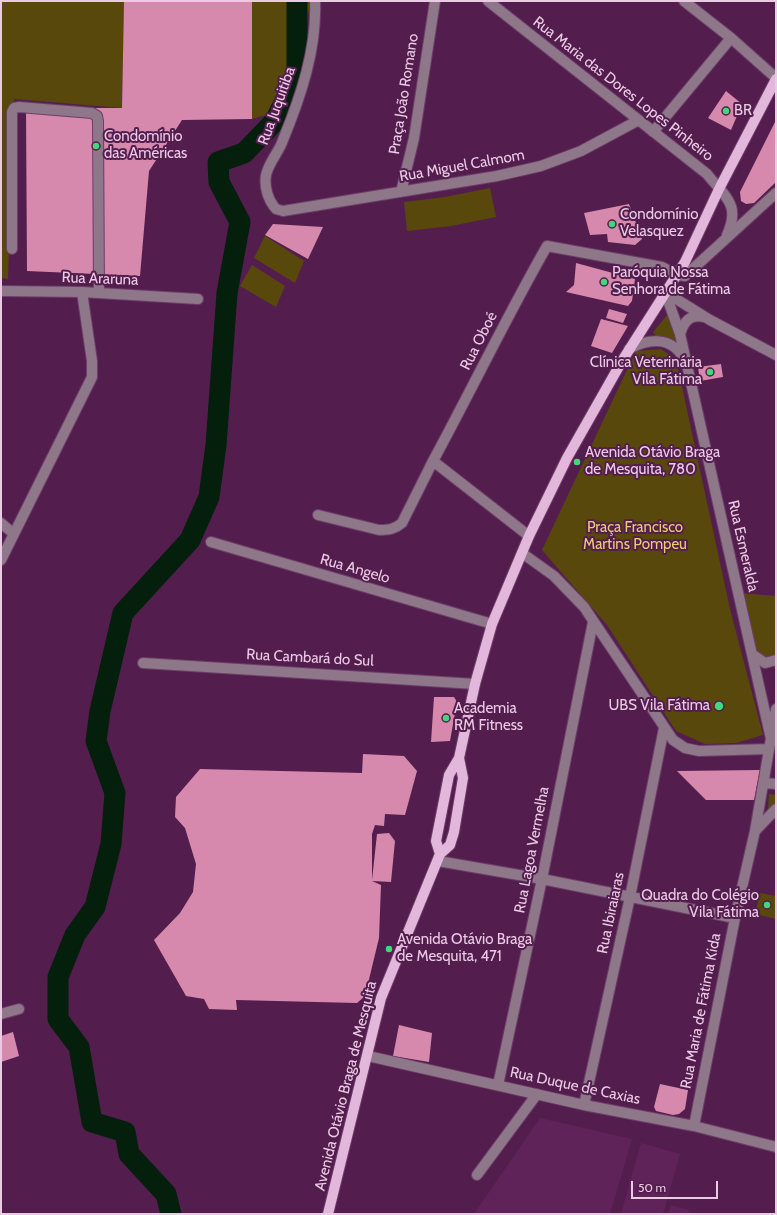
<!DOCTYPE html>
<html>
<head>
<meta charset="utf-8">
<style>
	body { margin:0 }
	#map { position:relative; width:777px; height:1215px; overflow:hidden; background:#531e4e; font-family:Cabin,sans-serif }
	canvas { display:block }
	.frame { position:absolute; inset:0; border:2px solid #ebcae5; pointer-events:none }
	.scale { position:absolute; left:631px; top:1181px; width:87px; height:18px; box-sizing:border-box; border:2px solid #ebcae5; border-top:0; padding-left:5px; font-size:12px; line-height:14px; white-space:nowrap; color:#ebcae5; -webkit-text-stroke:3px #531e4e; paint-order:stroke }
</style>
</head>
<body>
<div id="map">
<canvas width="777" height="1215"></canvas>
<div class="frame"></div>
<div class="scale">50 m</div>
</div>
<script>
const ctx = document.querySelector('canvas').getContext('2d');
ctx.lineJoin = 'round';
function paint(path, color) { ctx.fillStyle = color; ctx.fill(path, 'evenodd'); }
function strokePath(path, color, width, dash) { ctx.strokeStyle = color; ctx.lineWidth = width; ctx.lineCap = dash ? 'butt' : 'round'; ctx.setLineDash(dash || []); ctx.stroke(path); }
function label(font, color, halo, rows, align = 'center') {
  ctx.font = font + ' Cabin,sans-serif'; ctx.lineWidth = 4; ctx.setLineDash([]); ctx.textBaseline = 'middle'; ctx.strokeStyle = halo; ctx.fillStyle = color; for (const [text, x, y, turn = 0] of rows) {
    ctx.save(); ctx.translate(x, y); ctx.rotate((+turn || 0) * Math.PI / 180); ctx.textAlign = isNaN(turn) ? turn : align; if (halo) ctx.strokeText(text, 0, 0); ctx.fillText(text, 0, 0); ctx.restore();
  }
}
paint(new Path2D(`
	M540,1118L632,1139L610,1214H474Z
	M641,1143L680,1154L663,1214H621Z
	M671,1205L689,1210L688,1214H668Z`), '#5f2359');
paint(new Path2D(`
	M1,1H124L122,108L14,99L8,279L1,278Z
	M252,1H310L295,107L252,119Z
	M490,188L496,217L451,226L407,231L404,202L445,197Z
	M265,236L304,261L295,283L254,258Z
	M252,265L285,286L276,307L240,286Z
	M668,314L679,345L656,336L653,332Z
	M661,349L676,359L730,609L763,735L736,743L705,744L676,731L607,625L542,550L636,351Z
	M740,593L776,596V658L772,661L755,653Z
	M769,794L776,795V805L768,810Z
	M760,893L776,896V919L755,914Z`), '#59480c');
strokePath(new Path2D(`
	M171,1214L166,1194L129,1154L125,1132L92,1122L79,1047L58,1019V977L75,935L95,907L111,844L115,793L96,741L100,711L123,613L190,540L209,497L216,445L227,293L240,222L219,182L218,162L244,153L275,121L297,77V1`), '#04200d', 21);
paint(new Path2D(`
	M124,1H252V119L182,120L149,171L140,276L27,271L26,108H122Z
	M726,91L742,104L731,130L708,118Z
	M776,120V182L754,203L746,204L741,201L740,192Z
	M629,204L642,239L635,245L608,242L607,234L590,235L584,213Z
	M273,224L323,227L308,259L265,235Z
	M576,263L635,279L632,301L628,306L566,292L574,285Z
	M609,309L627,314L623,323L606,318Z
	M601,319L628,326L612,353L591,346Z
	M721,364L723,377L700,381L698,367Z
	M434,697H454L457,702L450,741L431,742Z
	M363,754L404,756L417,771L405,815L385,814L384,826L375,825L372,834V880L377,834L389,833L395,841L391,882L372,881L381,885L379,938L365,996L357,1003L236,1000L237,1010L209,1009L204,999L186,996L154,940L180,913L193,892L196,864L185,828L175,817L176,797L200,769L362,773Z
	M760,770L754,800H706L677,771Z
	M399,1025L432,1033L429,1062L393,1056Z
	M13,1032L19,1056L1,1062V1036Z
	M660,1084L688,1090L685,1109L679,1114L673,1115L656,1111L654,1107Z`), '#d689ac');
const minor = new Path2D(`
	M315,1C317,49 301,96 283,140C279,152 269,162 266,175C264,187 268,200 276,209L283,211L497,176L541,166L581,151L637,121
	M488,1L707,174C725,197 741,204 727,235
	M684,1L731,38L776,78
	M653,132L731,38
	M401,192L414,138L435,1
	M12,249V112L14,108L19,107L92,113L97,116L98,121L99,293
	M1,291L82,292L198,299
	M665,292L680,334L771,739
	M665,292L710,320L776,355
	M680,334C684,321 690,314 704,317
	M629,349C648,339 670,336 683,357
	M318,515L379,530C389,530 395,529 402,523L433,461
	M1,523L14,534
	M529,536L433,461C472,389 507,316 547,246L662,267L677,275L685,276L776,193
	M211,542L492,624
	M522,553L554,576L584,607L673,740L685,748L699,751L769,749
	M1,560L92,377V361L82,292
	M752,654L765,663L776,660
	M143,663L475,684
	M764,783L776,784
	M755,831L776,809
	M438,861L542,879L735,918
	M1,1014L19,1009
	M368,1056L584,1105L694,1126L776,1147
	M498,1085L542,879L593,622
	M584,1105L630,897L664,728
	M694,1126L735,918L755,831L776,709
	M477,1175L537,1094`);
const major = new Path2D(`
	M440,854L436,841L449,775L459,758L475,684L492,624L529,536L567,458L622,361L685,262L719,189L776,79
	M328,1214L381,998L440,854L450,845L454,832L463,778L459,758`);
strokePath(minor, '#6e3d69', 12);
strokePath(major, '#6e3d69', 12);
strokePath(minor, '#8d7789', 10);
strokePath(major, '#e3b6db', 10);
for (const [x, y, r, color] of [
	[726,111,4,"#44d77a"],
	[96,146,4,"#44d77a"],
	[612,224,4,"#44d77a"],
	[604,282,4,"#44d77a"],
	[710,372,4,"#44d77a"],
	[577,462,4,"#44d77a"],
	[719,706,5,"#44d77a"],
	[446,718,4,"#44d77a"],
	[767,905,4,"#44d77a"],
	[389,949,4,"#44d77a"]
]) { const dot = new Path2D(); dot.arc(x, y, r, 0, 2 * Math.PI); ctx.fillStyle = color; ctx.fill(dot); strokePath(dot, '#531e4e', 1.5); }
label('15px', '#ebcae5', '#531e4e', [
	["Rua Maria das Dores Lopes Pinheiro",623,89,38],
	["Praça João Romano",404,94,-81],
	["Rua Juquitiba",277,106,-70],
	["Rua Miguel Calmom",462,166,-10],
	["Rua Araruna",100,279,2],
	["Rua Oboé",479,341,-63],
	["Rua Esmeralda",743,546,77],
	["Rua Angelo",355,569,16],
	["Rua Cambará do Sul",310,658,3],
	["Rua Lagoa Vermelha",532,850,-79],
	["Rua Ibiraiaras",611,913,-78],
	["Rua Maria de Fátima Kida",701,1011,-79],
	["Avenida Otávio Braga de Mesquita",346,1086,-76],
	["Rua Duque de Caxias",575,1086,12]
]);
label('15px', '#ebcae5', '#531e4e', [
	["BR",734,111],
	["Condomínio",104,137],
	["das Américas",104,154],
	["Condomínio",620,215],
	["Velasquez",620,232],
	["Paróquia Nossa",612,273],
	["Senhora de Fátima",612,290],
	["Clínica Veterinária",702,363,"right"],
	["Vila Fátima",702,380,"right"],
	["Avenida Otávio Braga",585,453],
	["de Mesquita, 780",585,470],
	["UBS Vila Fátima",710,706,"right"],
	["Academia",454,709],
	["RM Fitness",454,726],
	["Quadra do Colégio",759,896,"right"],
	["Vila Fátima",759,913,"right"],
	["Avenida Otávio Braga",397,940],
	["de Mesquita, 471",397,957]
], 'left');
label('15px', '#e9cc72', '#531e4e', [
	["Praça Francisco",635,528],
	["Martins Pompeu",635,545]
]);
</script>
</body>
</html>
